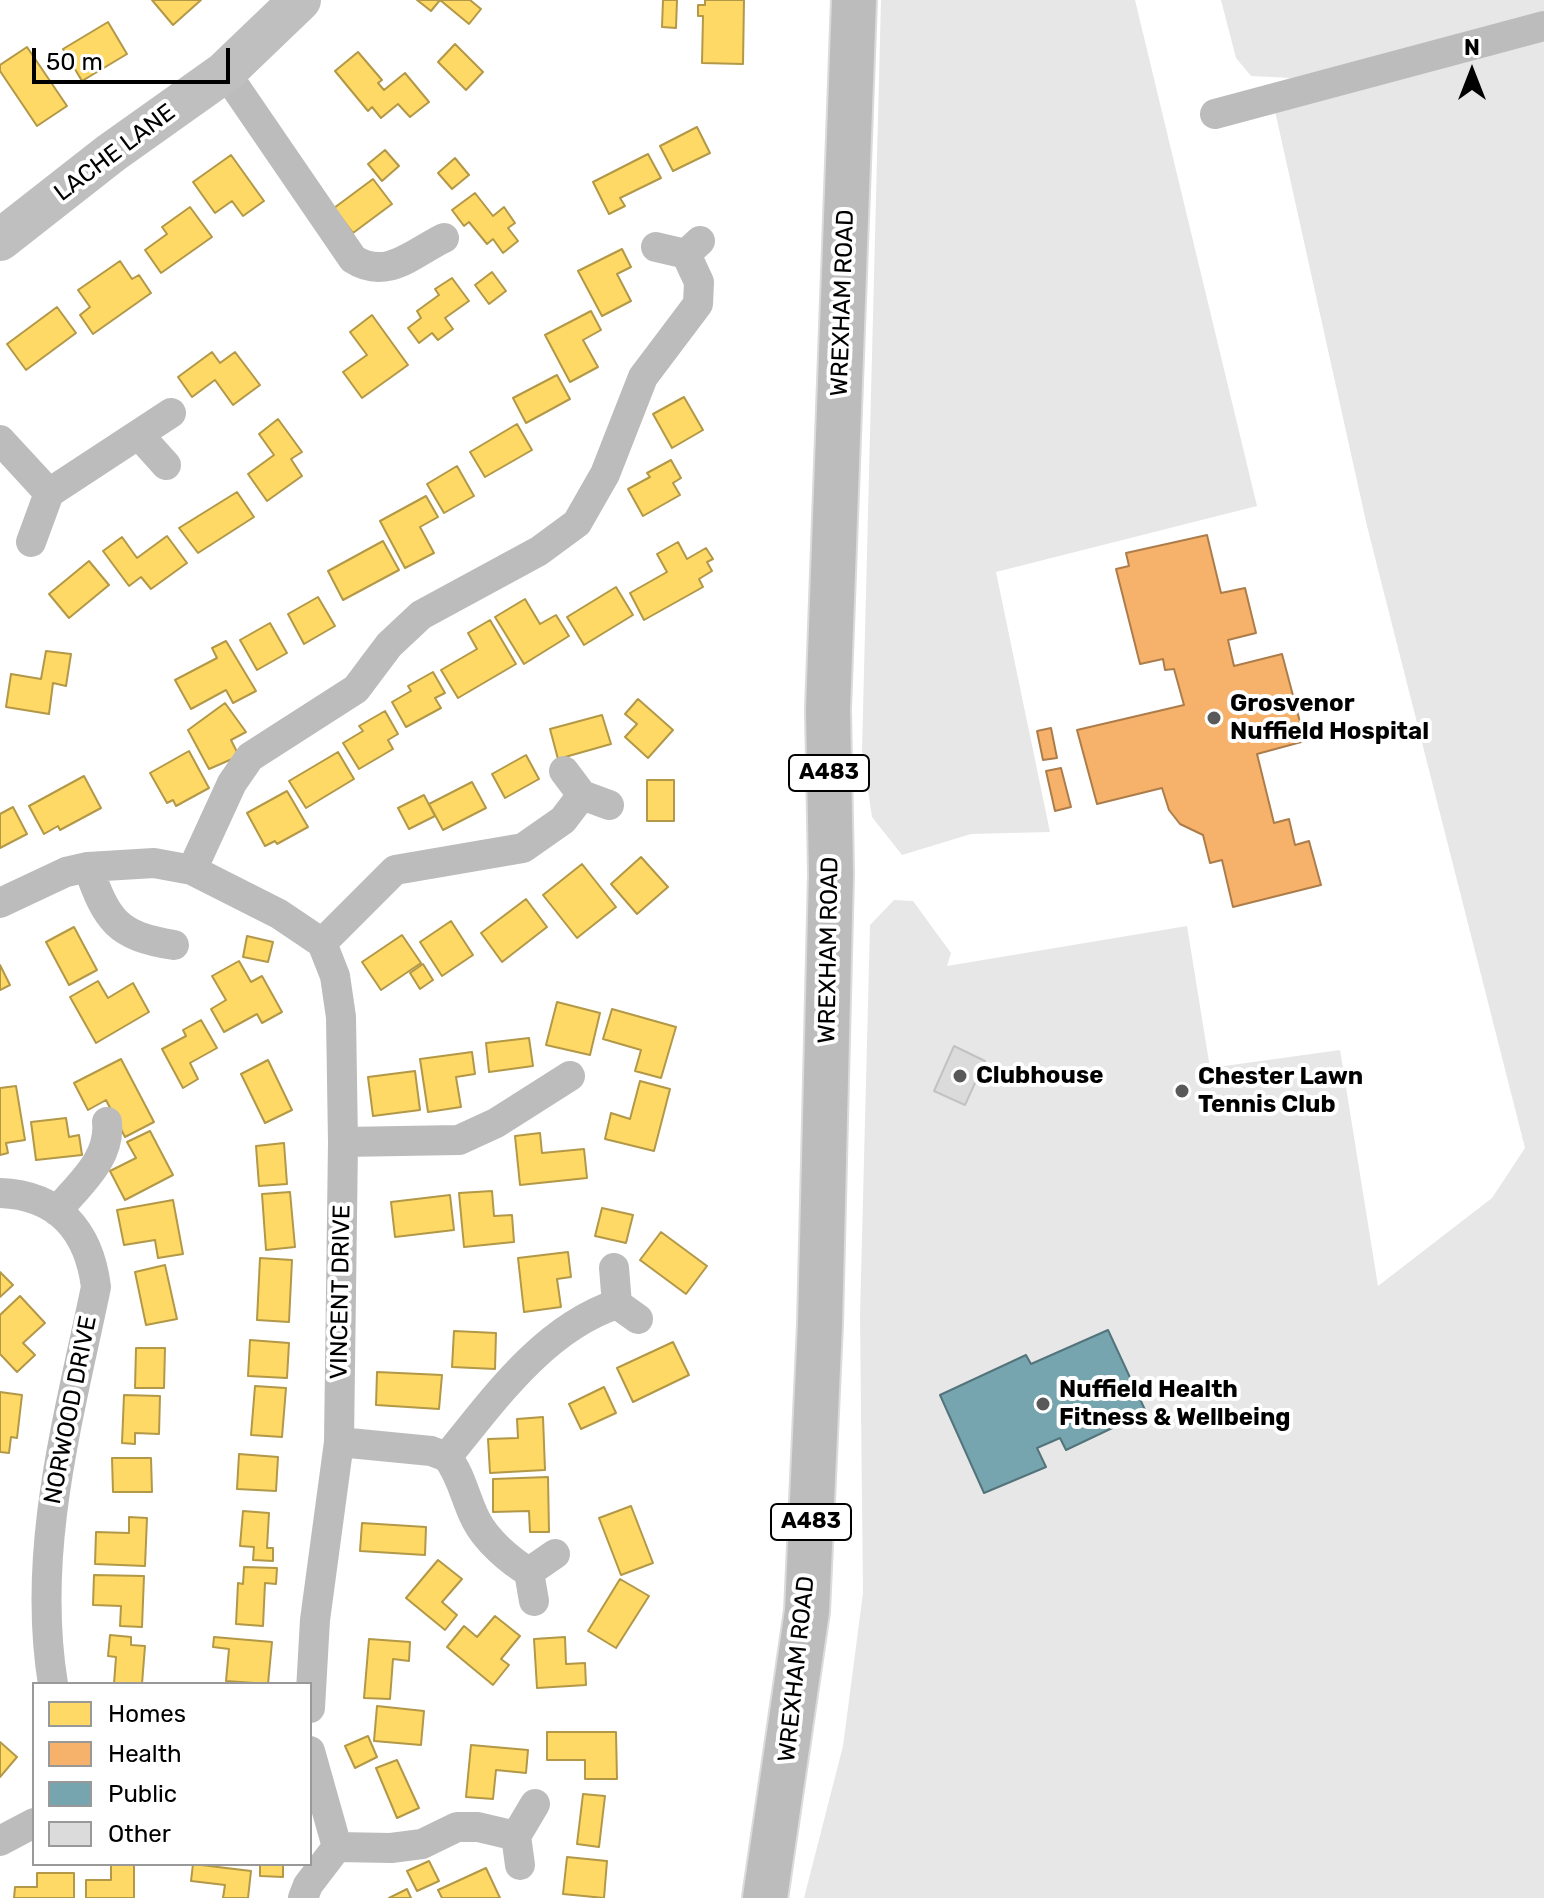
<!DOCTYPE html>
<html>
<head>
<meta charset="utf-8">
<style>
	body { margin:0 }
	#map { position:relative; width:1544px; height:1898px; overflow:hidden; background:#fff; font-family:Rubik,sans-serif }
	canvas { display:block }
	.legend { position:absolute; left:32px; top:1682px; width:280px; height:184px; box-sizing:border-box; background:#fff; border:2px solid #999; margin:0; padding:10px 14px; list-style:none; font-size:24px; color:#000 }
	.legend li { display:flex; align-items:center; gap:16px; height:40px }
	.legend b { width:40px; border:2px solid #999 }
	.north { position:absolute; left:1432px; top:32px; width:80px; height:80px; -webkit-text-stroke:6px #fff; paint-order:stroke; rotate:0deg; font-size:22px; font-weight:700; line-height:32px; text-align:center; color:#000 }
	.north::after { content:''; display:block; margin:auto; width:28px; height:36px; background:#000; clip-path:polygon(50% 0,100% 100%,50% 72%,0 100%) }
	.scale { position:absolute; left:32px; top:48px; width:198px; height:36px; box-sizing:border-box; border:4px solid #000; border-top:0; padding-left:10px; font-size:24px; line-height:28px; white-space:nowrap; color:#000; -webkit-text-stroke:6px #fff; paint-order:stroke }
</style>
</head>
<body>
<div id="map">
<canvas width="1544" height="1898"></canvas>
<ul class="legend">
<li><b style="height:22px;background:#ffd966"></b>Homes</li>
<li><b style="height:22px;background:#f6b26b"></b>Health</li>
<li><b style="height:22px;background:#76a5af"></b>Public</li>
<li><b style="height:22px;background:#dbdbdb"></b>Other</li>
</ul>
<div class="north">N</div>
<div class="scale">50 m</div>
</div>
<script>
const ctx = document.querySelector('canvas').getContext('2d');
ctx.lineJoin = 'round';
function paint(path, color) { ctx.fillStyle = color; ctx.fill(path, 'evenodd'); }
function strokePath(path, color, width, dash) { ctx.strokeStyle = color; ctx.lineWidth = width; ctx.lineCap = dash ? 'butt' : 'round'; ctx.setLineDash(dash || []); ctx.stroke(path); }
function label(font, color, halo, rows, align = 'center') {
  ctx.font = font + ' Rubik,sans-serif'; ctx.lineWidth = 8; ctx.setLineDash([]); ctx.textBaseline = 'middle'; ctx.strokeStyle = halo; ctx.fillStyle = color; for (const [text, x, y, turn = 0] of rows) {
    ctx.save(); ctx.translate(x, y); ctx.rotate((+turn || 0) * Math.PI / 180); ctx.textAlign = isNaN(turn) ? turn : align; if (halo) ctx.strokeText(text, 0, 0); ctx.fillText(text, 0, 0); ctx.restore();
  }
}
paint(new Path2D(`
	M881,0H1135L1257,506L996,572L1050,832L971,834L902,855L872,817L862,750Z
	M1221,0H1544V14L1292,78L1251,76L1236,58Z
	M1544,34V1898H804L843,1746L863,1593L860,1316L870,925L894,900L913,901L951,953L947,966L1187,926L1210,1068L1340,1050L1378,1286L1492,1198L1525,1148L1367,526L1275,111Z`), '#e7e7e7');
const homes = new Path2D(`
	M152,0H201L173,25Z
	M417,0H470L481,9L469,24L440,0L431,11Z
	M663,0H677L676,28L662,27Z
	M705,0H744L743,64L702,63L703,16H698V5H705Z
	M108,22L127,54L82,81L63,49Z
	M455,44L483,72L466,90L438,62Z
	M27,47L67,106L37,126L0,71V65Z
	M358,52L382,80L378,83L384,90L405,73L429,102L410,117L398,104L381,118L372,107L368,111L335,71Z
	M697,127L710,153L673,171L660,146Z
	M385,150L399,166L382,181L368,164Z
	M648,154L661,178L620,198L625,206L609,214L593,182Z
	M231,155L264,201L243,216L232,201L215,213L193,182Z
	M455,158L469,175L452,189L438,173Z
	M373,179L392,204L353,233L334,208Z
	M475,193L493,216L504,207L515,223L508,228L518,241L503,253L493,239L487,244L469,222L464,226L452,210Z
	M190,207L212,237L161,273L145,250L167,234L162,227Z
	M622,249L631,267L617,274L631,301L602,316L578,271Z
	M120,261L132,279L139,275L151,293L93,334L80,315L90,307L78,290Z
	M492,272L506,291L489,304L475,285Z
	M452,278L469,301L445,318L453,329L438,340L432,333L419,343L408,328L421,318L417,311L439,295L435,289Z
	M57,307L76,333L26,370L7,344Z
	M591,311L601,330L583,340L598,367L570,382L545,335Z
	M372,315L408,365L362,398L343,372L367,355L350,332Z
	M212,352L220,363L235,352L260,385L233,405L215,380L192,397L178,377Z
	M557,375L570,399L526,423L513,398Z
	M684,397L703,430L672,448L653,414Z
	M278,419L302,452L291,459L302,476L267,501L248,474L274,455L259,434Z
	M517,424L532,450L485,477L470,452Z
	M671,460L681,478L673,483L680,495L643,516L628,489L650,477L647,473Z
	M457,466L474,496L444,513L427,484Z
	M237,492L254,517L198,553L179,528Z
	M426,496L438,517L420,527L434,553L405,568L380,521Z
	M167,536L187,563L151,589L141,577L129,586L103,551L122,537L137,558Z
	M383,541L399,570L343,600L328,571Z
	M678,542L687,559L706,548L713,559L707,562L712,571L699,579L703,587L644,620L630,593L667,572L657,554Z
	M89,561L109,585L69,618L49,594Z
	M616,587L633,615L584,645L567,617Z
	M318,597L335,626L304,644L288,614Z
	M525,599L540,624L556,615L569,636L524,664L495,617Z
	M490,620L516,664L458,698L441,670L477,649L468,633Z
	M270,623L287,653L257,670L240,640Z
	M226,641L256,691L233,703L226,690L191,709L175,680L217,658L212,648Z
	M46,651L71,654L66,686L53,683L49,714L6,707L11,674L41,679Z
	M433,672L445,693L435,698L441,708L406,727L392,702L411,691L408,686Z
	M638,699L673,730L648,758L625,737L637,724L625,714Z
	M225,703L246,732L231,740L239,756L209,769L188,730Z
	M385,711L398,734L388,740L393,749L359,769L343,743L363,731L359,726Z
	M602,715L611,744L558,759L550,729Z
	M189,751L209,788L176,806L173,800L167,803L150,773Z
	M338,752L354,779L306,808L289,781Z
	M526,755L539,779L505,798L492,774Z
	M84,776L101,808L60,830L58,826L44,834L29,806Z
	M647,780H674V821H647Z
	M472,782L486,808L443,830L429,804Z
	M287,791L308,827L277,844L275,841L265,846L247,813Z
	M424,795L435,816L409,829L398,808Z
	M13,807L27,834L0,848V814Z
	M641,857L668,887L637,914L611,884Z
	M582,864L616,907L577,938L543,895Z
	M526,899L547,927L502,962L481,933Z
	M451,921L473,955L442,976L420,942Z
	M74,927L97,970L69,985L46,942Z
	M402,935L421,963L381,990L362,962Z
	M247,936L273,942L268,962L243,957Z
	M239,961L251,982L262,976L282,1012L262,1023L257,1014L224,1032L211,1009L226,1000L212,976Z
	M423,964L433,980L420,989L410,973Z
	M0,965L10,985L0,990Z
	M98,981L108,998L133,983L149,1012L96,1043L70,997Z
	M557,1002L600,1013L590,1055L546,1045Z
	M612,1009L676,1027L661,1078L635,1071L641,1050L603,1039Z
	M201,1020L217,1048L190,1063L198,1079L183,1088L162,1049L186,1036L183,1030Z
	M529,1038L533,1066L489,1072L486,1043Z
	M472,1052L475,1074L456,1077L461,1107L428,1112L420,1059Z
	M121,1059L154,1122L125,1137L106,1100L88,1110L74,1083Z
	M268,1060L292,1110L265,1123L241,1074Z
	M415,1071L420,1110L373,1116L368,1077Z
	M640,1081L670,1089L654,1151L605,1139L611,1113L630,1119Z
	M16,1086L25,1140L6,1143L8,1153L0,1155V1088Z
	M66,1118L69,1137L79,1135L82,1155L36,1160L31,1122Z
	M150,1131L173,1175L125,1200L110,1171L136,1158L127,1142Z
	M540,1133L542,1153L584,1149L587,1178L520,1185L515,1136Z
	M284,1143L287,1184L259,1186L256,1146Z
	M492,1191L494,1216L512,1215L514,1242L464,1247L459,1193Z
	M290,1192L295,1247L266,1250L262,1194Z
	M450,1195L454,1230L395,1237L391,1202Z
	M173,1200L183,1254L158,1258L155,1240L124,1245L117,1210Z
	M602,1208L633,1215L626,1243L595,1236Z
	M661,1232L707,1266L686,1294L640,1260Z
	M568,1252L571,1277L557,1279L561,1307L524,1312L518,1258Z
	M260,1258L292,1260L289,1322L257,1320Z
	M165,1265L177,1319L146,1325L135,1272Z
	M0,1272L13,1285L0,1297Z
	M20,1296L45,1323L23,1343L35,1355L17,1372L0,1354V1315Z
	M454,1331L496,1333L495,1369L452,1367Z
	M250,1340L289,1343L287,1378L248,1376Z
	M673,1342L689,1375L633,1402L617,1368Z
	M136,1348H165L164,1388H135Z
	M377,1372L442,1375L439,1409L376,1405Z
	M255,1386L286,1388L282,1437L251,1435Z
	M604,1387L616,1413L581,1429L569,1404Z
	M0,1392L22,1395L17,1438L11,1437L9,1453L0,1452Z
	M124,1395L160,1396L159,1434L135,1433V1444L122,1443Z
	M543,1417L545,1470L490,1473L488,1439L518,1438L517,1419Z
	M239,1454L278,1457L276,1491L237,1489Z
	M112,1458H151L152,1492H113Z
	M548,1477L549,1532H530L529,1511L493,1512V1479Z
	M631,1506L653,1563L621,1575L599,1518Z
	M243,1511L269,1513L267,1548H273V1561L253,1560L254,1547L240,1546Z
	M129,1517L147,1518L145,1566L95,1564L96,1532L129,1533Z
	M362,1523L426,1527L425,1555L360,1551Z
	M438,1560L462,1579L442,1602L457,1615L445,1630L406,1598Z
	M244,1567L277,1568L276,1584L265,1583L263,1626L236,1624L238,1583L243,1584Z
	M94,1575L144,1576L142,1627L120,1626L121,1606L93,1605Z
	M620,1579L649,1596L616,1648L588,1631Z
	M495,1616L520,1636L501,1659L509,1665L493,1685L447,1647L464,1626L477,1637Z
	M110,1635L131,1637V1645L145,1646L142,1684H114L116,1657L108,1656Z
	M214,1637L272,1642L268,1684L226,1681L229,1649L213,1647Z
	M565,1637L566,1664L585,1663L586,1685L537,1688L534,1639Z
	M369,1639L410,1642L409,1661L393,1659L390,1699L364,1698Z
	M377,1706L424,1711L421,1745L374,1741Z
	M547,1732H616L617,1779H585V1760H547Z
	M368,1736L377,1757L355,1768L345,1746Z
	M0,1742L17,1757L0,1777Z
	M471,1745L528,1750L526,1773L496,1770L493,1799L466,1797Z
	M397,1760L419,1808L397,1818L376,1768Z
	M583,1794L605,1796L599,1847L577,1844Z
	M567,1857L607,1861L604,1898L563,1894Z
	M429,1861L439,1881L417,1891L407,1871Z
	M111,1864H154L134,1865V1898H86V1880H111Z
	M193,1864L251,1871L248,1898H223L225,1885L191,1881Z
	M260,1864H283V1877L260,1876Z
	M486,1868L500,1898H442L438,1890Z
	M37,1873H74V1898H14L15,1887H37Z
	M407,1889L411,1898H389Z`);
paint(homes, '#ffd966');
strokePath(homes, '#b29847', 2);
const health = new Path2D(`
	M1207,535L1221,593L1245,588L1256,633L1228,640L1234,666L1282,654L1305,741L1257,754L1274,823L1289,819L1295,845L1309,841L1321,885L1233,907L1222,860L1210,863L1203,835L1180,824L1169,810L1162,788L1097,804L1077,730L1184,705L1174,669L1165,670L1163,659L1140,664L1116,569L1129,566L1126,553Z
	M1051,728L1057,758L1043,760L1037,731Z
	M1061,768L1071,807L1055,811L1046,771Z`);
paint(health, '#f6b26b');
strokePath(health, '#ac7d4b', 2);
const public = new Path2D(`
	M1108,1330L1146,1412L1066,1450L1060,1438L1037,1448L1046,1467L984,1493L940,1395L1026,1355L1031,1364Z`);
paint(public, '#76a5af');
strokePath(public, '#53747a', 2);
const building = new Path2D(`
	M954,1046L985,1061L965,1105L934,1091Z`);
paint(building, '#dbdbdb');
strokePath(building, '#c2c2c2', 2);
const highway = new Path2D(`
	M765,1898L807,1611L820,1324L831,874L828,709L854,0`);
strokePath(highway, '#dbdbdb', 48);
strokePath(new Path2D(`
	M225,72L353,259C387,281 413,253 444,238
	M1215,114L1544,26
	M656,247L686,254L700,241
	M139,435L166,465
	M0,440L49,493L31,542
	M49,493L171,413
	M564,771L582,795L609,805
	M88,867C107,921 117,936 174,945
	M192,870L232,783L250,757L356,689L389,645L421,615L539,551L577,523L605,474L643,377L698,304L699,282L686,254
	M0,903L66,872L88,867L154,863L192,870L279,914L322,943L335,976L341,1017L343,1142L339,1442L315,1620L310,1708
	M322,943L395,870L523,848L563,820L582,795
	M343,1142L459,1140L496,1123L570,1076
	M0,1193C58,1195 89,1231 96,1287C69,1417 31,1550 53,1684
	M57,1211C79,1184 111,1159 107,1122
	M614,1268L617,1304L638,1319
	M339,1442L431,1451L447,1457C493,1400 544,1328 617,1304
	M447,1457C462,1476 465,1499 476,1520C486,1540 510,1561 529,1572
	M534,1601L529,1572L555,1554
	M0,1841L34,1823
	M337,1847L391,1848L422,1844L457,1827H478L516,1836
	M520,1865L516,1836L535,1804
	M303,1898L308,1885L337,1847L310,1751`), '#bcbcbc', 30);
strokePath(new Path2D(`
	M0,240L111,153L225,72L300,0`), '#bfbfbf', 42);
strokePath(highway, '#bcbcbc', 44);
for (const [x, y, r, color] of [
	[1214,718,8,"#595959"],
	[960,1076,8,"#595959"],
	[1182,1091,8,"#595959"],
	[1043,1404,8,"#595959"]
]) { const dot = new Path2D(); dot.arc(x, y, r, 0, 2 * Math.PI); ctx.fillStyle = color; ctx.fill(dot); strokePath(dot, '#fff', 3); }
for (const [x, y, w] of [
	[829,773,80],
	[811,1522,80]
]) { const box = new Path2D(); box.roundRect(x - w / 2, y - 18, w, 36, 6); ctx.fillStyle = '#fff'; ctx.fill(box); strokePath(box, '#000', 2); }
label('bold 22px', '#000', null, [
	["A483",829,773],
	["A483",811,1522]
]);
label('24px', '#000', '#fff', [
	["LACHE LANE",115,153,-37],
	["WREXHAM ROAD",843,303,-88],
	["WREXHAM ROAD",829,950,-89],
	["VINCENT DRIVE",341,1292,-89],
	["NORWOOD DRIVE",71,1410,-79],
	["WREXHAM ROAD",797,1669,-84]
]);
label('bold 24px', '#000', '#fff', [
	["Grosvenor",1230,704],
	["Nuffield Hospital",1230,732],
	["Clubhouse",976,1076],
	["Chester Lawn",1198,1077],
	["Tennis Club",1198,1105],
	["Nuffield Health",1059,1390],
	["Fitness & Wellbeing",1059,1418]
], 'left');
</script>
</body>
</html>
